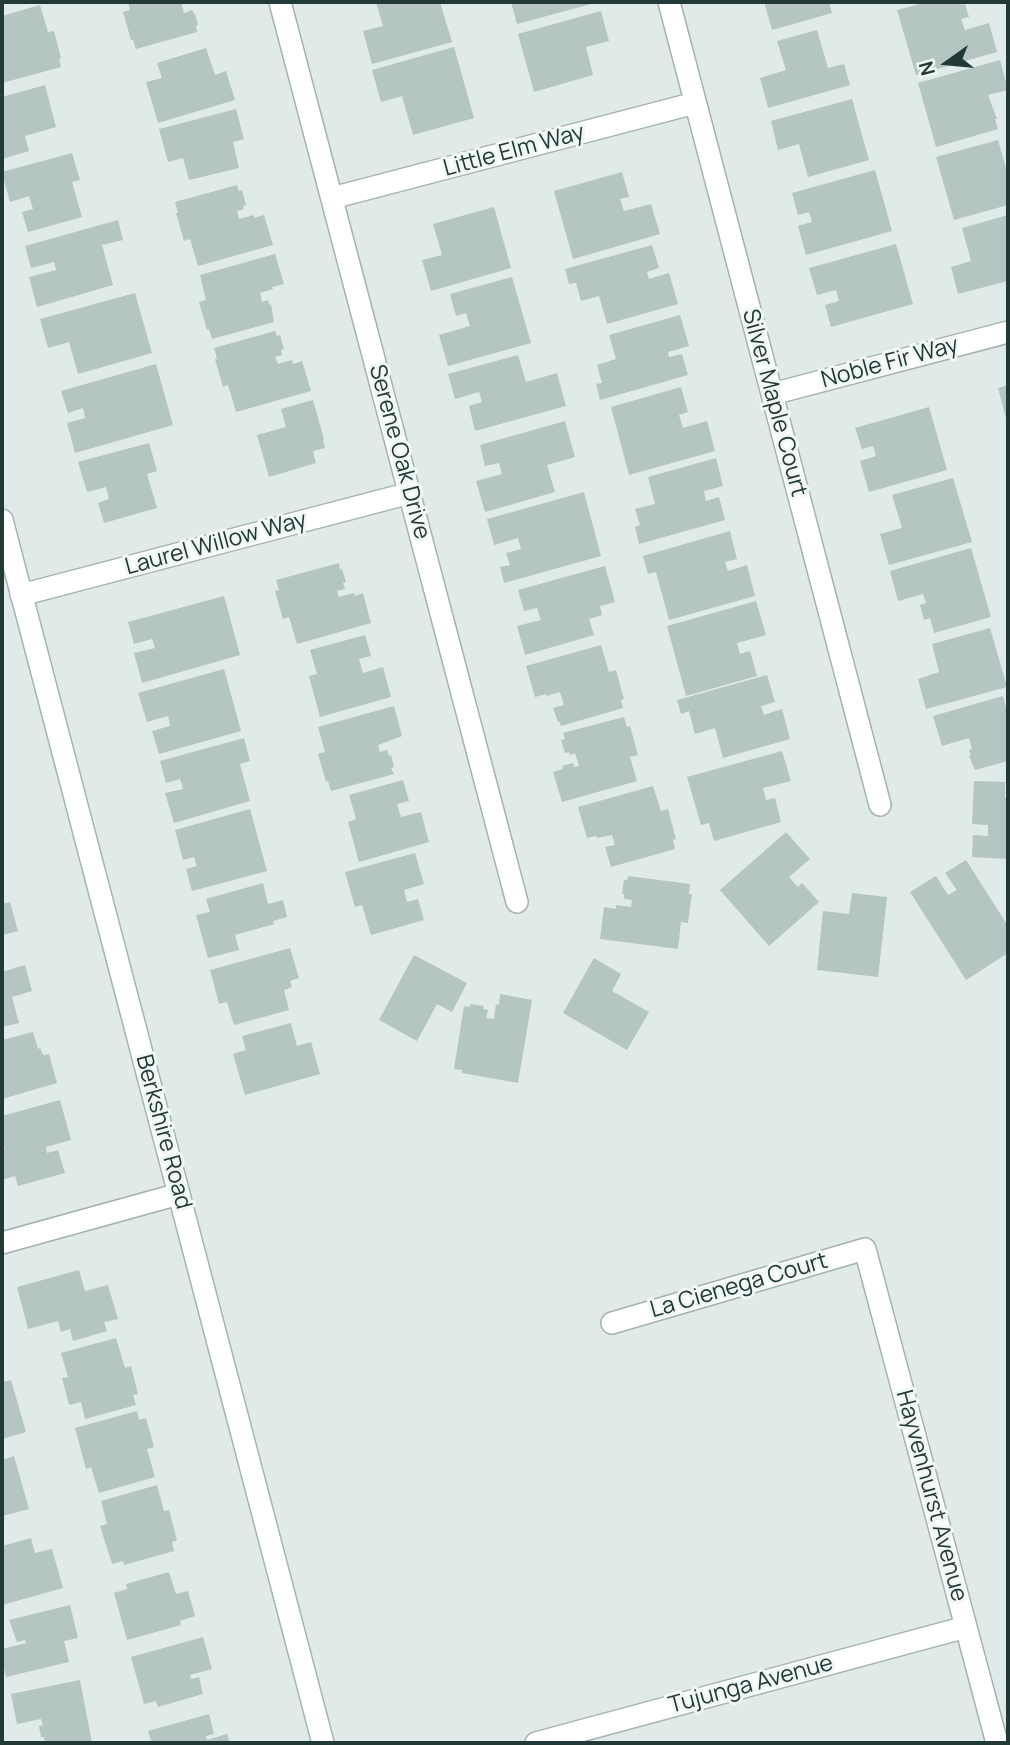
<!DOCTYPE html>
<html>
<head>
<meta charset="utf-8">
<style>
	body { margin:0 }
	#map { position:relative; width:1010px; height:1745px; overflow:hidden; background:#e0eae8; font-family:Manrope,sans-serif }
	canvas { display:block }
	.frame { position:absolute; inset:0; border:4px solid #213a38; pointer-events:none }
	.north { position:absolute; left:912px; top:28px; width:70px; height:70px; -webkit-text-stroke:5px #f0f7f5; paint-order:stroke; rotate:255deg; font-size:19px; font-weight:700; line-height:28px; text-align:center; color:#213a38 }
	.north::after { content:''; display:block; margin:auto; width:24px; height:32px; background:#213a38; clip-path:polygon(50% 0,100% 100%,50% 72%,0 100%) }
</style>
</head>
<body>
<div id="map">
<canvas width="1010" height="1745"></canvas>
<div class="frame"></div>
<div class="north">N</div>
</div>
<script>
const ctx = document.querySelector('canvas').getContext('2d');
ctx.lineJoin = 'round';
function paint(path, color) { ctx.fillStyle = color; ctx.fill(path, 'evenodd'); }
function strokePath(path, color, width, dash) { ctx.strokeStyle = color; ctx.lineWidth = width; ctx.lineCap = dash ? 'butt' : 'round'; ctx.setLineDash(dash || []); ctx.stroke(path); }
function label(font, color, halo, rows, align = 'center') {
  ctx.font = font + ' Manrope,sans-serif'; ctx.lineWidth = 6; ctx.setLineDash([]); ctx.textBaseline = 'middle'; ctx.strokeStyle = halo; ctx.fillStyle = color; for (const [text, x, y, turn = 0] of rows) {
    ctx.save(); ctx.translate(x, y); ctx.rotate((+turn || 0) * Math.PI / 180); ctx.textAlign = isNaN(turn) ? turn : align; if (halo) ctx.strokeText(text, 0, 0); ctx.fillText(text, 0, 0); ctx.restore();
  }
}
paint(new Path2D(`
	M128,2H181L184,13L192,10L194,14H195L198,25L196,26L197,32L136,49L133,40H131L123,12L130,10Z
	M376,2H440L452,42L372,64L363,31L383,26Z
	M511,2H595V3L517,24Z
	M764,2H829L832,13L772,30Z
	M927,2H960L961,5L965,4L969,17L961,19L965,30L989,23L997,52L916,75L897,10Z
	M40,5L48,32L54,31L61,58L59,59L61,67L2,83V16Z
	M601,11L609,41L586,47L593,75L534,92L518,34Z
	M817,30L828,68L844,64L850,85L768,108L760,78L786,70L777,41Z
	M454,47L474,118L413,135L402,96L381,102L372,70Z
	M206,48L215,75L226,71L235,100L158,123L146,82L162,78L157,63Z
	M1000,60L1008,90L988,95L997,119H995L998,129L936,147L918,83Z
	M45,85L56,127L25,136L29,151L2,159V97Z
	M852,99L869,160L808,177L799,144L778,150L771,121Z
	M236,109L244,139L233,142L239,168L189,180L183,158L168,162L159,129Z
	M998,140L1008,175V205L954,220L936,157Z
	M72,153L80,180L72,182L82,217L28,232L22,212L33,209L29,196L10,202L2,172Z
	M875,170L892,231L806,255L798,226L812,222L809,212L798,215L792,193Z
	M622,172L629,197L620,199L624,211L651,204L660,234L573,259L554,191Z
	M237,185L239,191L242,190L246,205L243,206L244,209L237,211L239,219L254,215V218L264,215L273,245L198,266L190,239L184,241L176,213H178L175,202Z
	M494,207L511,268L431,291L422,260L442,255L433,224Z
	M1008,215V281L958,294L951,267L971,261L962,228Z
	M118,220L123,240L102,245L113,285L37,307L29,277L56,270L54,262L31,268L25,246Z
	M896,244L913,304L831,327L825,305L839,301L836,290L817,295L809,268Z
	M652,245L659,268L647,272L649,279L669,273L678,304L607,324L599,296L581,301L576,283L569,284L565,269Z
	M275,254L284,284L272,287L273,289L260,293L262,302L268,300L269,305L271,304L274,322L212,339L209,329L207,330L199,302L206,300L200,275Z
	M512,277L531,343L448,366L439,335L470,326L466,313L456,316L450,294Z
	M135,293L152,353L78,374L69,342L48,348L40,319Z
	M680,315L689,346L668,352L669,357L682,354L688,375L600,400L596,384L602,383L597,365L616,359L609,335Z
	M275,331L277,336L280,335L284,349L281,350L282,355L275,357L278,364L292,360L293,364L302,361L311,391L236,412L228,385L223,387L215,359H217L214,348Z
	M518,355L526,382L557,373L566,406L475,431L469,406L482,402L479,392L455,399L448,374Z
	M156,364L173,425L75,453L67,423L85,418L83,408L68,413L61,391Z
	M1008,385V422H1007L998,388Z
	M681,387L688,412L679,415L683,428L707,421L715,451L629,475L611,407Z
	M313,400L324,439L323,440L325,448L313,451L316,463L269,477L257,435L286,427L281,409Z
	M929,407L947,470L869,492L860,461L876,456L873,446L862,449L855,428Z
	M565,421L575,457L547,465L555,492L485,512L476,481L502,474L499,463L485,466L480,445Z
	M149,443L157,471L147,474L157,508L104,523L98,503L109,499L106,487L87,492L78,462Z
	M716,458L723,486L704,491L706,501L719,497L725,520L639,544L635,527L640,525L635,509L655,504L648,477Z
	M953,478L972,542L889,565L880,534L902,528L892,495Z
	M584,492L601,556L504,583L500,567L510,565L506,553L521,549L518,538L494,545L487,519Z
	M730,531L737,559L725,562L728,571L747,565L755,596L669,620L656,572L648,574L643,556Z
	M971,548L991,617L934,633L930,618L924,620L920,605L926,603L923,594L898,601L890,571Z
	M339,563L340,570L342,569L346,582L343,583L345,589L337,591L339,597L354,593L355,596L363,593L371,623L297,644L289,617L283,619L275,591L279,590L276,580Z
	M605,566L615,602L600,606L602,615L589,619L594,635L525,655L517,626L541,620L537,608L524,611L518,590Z
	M224,596L240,655L142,683L134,653L155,648L152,639L134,644L128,622Z
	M756,601L766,635L737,643L740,654L750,651L757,676L686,696L667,626Z
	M990,628L1007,687L926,709L918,679L939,672L932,644Z
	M365,635L371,656L359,659L363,673L383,667L391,697L320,717L309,676L317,674L310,650Z
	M601,645L609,672L616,670L624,699L621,700L623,708L561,726L559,721L558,722L553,708L564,705L560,692L546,696V694L535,697L526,666Z
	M224,669L241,731L159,754L152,731L170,726L168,716L147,722L138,693Z
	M767,675L775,702L761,706L764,715L782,709L790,739L723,758L715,728L695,734L689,711L681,714L677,700Z
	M1003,696L1008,715V761L975,770L969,756L971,755L969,750L972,749L969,738L942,746L933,716Z
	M394,706L402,736L378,745L380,752L387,750L389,756L391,755L394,767L391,768L394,774L331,791L328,781L326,782L318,754L325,752L318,727Z
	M624,717L627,727L630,726L638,755L630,757L637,781L562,802L553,772L563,769L562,766L573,763L574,767L579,766L575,753L570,755L569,752L565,753L561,740L565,739L563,733Z
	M244,738L250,761L240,764L250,801L174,823L165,793L183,789L180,779L166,783L160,761Z
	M782,751L791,781L763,788L766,800L775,798L781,822L714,841L709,823L701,825L687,777Z
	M403,780L409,801L397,804L401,817L421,812L429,842L359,862L348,822L356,819L349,795Z
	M974,781L1005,782V798H1008V859L972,857L973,835L988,836V825L972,824Z
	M653,786L661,811L668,809L676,839L673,840L675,849L611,867L605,847L615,845L612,835L597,838L596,836L587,838L578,807Z
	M250,809L267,871L192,891L186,869L197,866L194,857L183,860L175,830Z
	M786,832L810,859L789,877L798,887L802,883L819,902L769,946L720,890Z
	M415,853L424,884L404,890L407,902L418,899L424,920L371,935L362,905L355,907L345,872Z
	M966,860L1008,926V953L966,980L910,892L936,876L948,895L957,890L945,873Z
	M628,876L690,884L689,894H692L688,923L681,922L678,949L600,939L604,907L616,909V905L631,907L632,900L624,899V894H622L624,880H627Z
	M263,883L268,904L283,900L287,917L273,921L274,924L235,935L239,950L208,958L196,915L210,912L206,899Z
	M852,893L887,897L878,977L817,970L823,911L849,914Z
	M10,902L18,931L2,935V904Z
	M290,948L299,978L290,981L292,987L284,990L289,1010L234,1025L227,1002L219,1004L210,970Z
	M414,955L467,983L452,1012L437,1004L417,1041L379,1020Z
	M594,958L621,974L612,991L649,1012L627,1050L563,1013Z
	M25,965L32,991L12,997L19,1023L2,1027V972Z
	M500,994L532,1000L518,1083L462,1073V1070L454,1069L464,1006L470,1007V1004L484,1006L483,1009L488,1010L486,1018L494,1019L496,1004L499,1005Z
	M291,1023L297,1046L311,1042L320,1074L245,1095L233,1054L246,1050L242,1036Z
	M33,1032L38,1049L40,1048L43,1055L49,1054L57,1083L2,1099V1040Z
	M60,1100L71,1140L46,1147L47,1153L58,1150L65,1173L18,1186L15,1176L2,1180V1149L5,1148L2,1137V1116Z
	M79,1270L85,1291L108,1285L118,1319L104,1322L107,1331L73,1341L70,1329L61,1332L58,1321L28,1329L17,1287Z
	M116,1338L125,1368L131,1366L138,1394L133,1395L136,1405L85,1419L81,1402L69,1405L62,1378L68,1377L61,1353Z
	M11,1380L26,1432L2,1439V1382Z
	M137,1411L139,1420L146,1418L154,1447L147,1449L155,1477L99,1493L91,1467L86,1469L75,1428Z
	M14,1456L29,1509L2,1516V1460Z
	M157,1485L164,1511L169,1510L177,1540L172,1542L174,1551L124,1565L123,1561L112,1564L100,1526L107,1524L101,1501Z
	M31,1538L35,1553L52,1549L63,1588L2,1605V1546Z
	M169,1572L176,1594L188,1591L195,1616L180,1621L181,1625L127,1640L114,1593L127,1589L126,1584Z
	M70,1605L78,1638L64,1641L69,1662L6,1677L2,1661V1649L26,1643L25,1640L17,1642L9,1620Z
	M203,1637L212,1669L190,1675L191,1679L199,1677L203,1694L158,1707L156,1701L144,1704L131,1657Z
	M80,1680L92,1743H45L44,1737H41L39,1726L43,1725L41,1719L17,1724L11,1694Z
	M209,1714L214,1734L206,1736L207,1740L227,1734L230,1743H152L148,1731Z`), '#b5c5c1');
const street = new Path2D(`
	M280,2L517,902
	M669,2L880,805
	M332,198L695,103
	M772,394L1008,332
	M21,595L410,493
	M2,1243L179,1194
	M612,1323L865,1249L997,1743
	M536,1743L966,1627`);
const secondary = new Path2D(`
	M2,520L323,1743`);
strokePath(street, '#a3b2b0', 24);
strokePath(secondary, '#9fb6b2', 24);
strokePath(street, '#fff', 21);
strokePath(secondary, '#fff', 21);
label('23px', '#213a38', '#f0f7f5', [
	["Little Elm Way",514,151,-15],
	["Noble Fir Way",890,363,-15],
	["Silver Maple Court",774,403,75],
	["Serene Oak Drive",399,452,75],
	["Laurel Willow Way",216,544,-15],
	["Berkshire Road",163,1132,75],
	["La Cienega Court",739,1286,-16],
	["Hayvenhurst Avenue",931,1496,75],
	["Tujunga Avenue",751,1685,-15]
]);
</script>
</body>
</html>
